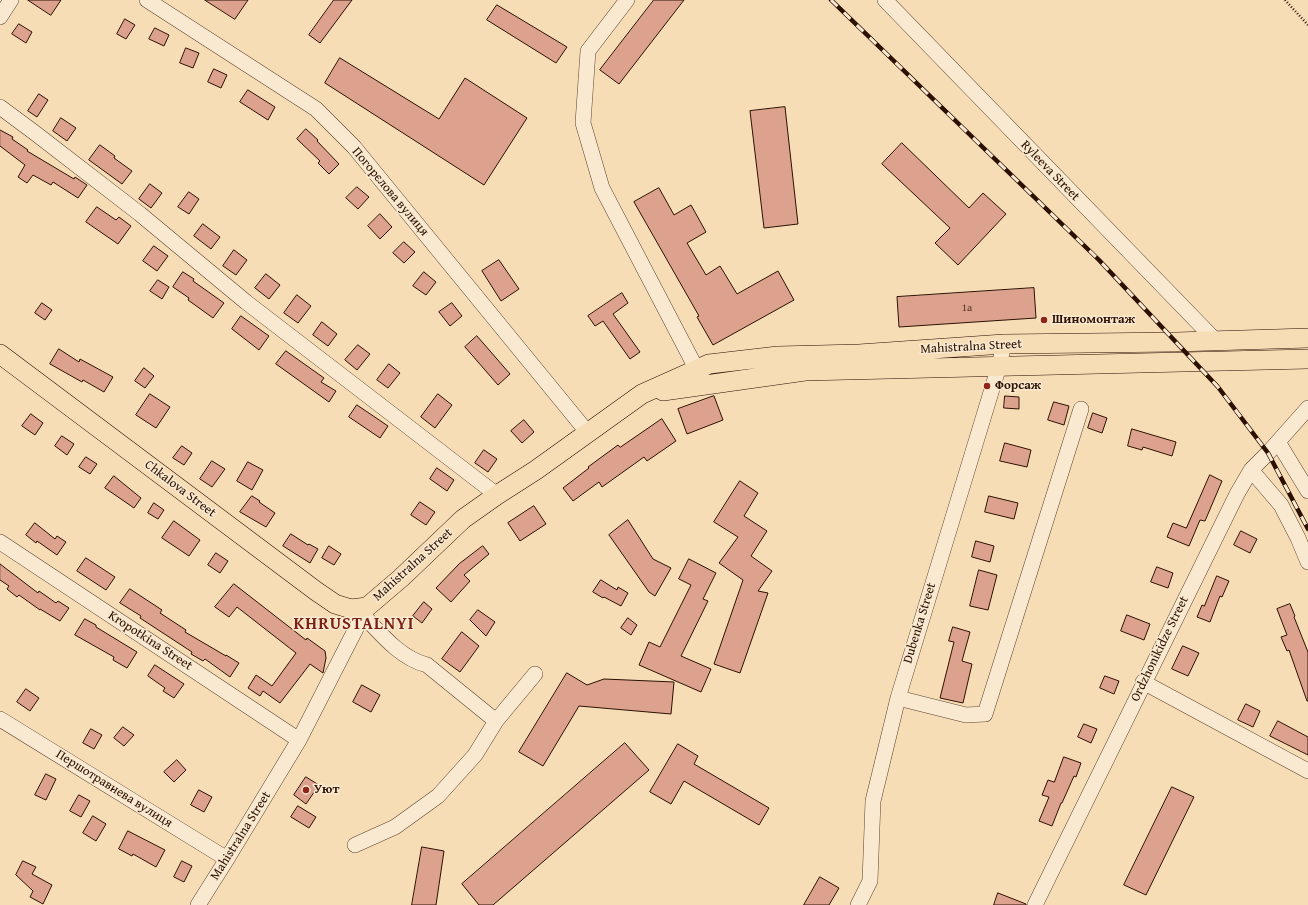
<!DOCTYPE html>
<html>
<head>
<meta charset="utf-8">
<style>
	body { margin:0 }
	canvas { display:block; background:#f6ddb6 }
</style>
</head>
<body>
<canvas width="1308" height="905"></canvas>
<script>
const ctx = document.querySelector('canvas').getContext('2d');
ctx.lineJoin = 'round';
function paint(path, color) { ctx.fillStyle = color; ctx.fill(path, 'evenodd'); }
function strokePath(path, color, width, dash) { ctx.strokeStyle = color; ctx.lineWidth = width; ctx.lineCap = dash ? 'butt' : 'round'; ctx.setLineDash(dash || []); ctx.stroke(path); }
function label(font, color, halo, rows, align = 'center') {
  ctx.font = font + ' "Gentium Book Plus",serif'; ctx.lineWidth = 3; ctx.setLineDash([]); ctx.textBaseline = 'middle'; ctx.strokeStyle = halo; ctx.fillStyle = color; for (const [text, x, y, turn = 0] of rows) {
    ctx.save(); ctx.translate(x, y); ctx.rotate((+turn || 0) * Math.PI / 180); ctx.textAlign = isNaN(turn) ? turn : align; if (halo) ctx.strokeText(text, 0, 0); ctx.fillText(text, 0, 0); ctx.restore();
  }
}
const building = new Path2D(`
	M28,0H61L51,15Z
	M205,0H248L235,19Z
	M334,0H352L320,43L309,35Z
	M654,0H684L619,84L600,70Z
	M497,5L567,47L556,63L487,20Z
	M125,19L135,25L126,39L117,34Z
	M19,24L32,32L26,43L12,34Z
	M155,28L169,35L164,46L149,39Z
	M186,48L199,53L193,68L180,63Z
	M340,58L439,119L465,78L527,118L484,185L325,83Z
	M214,69L227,75L221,88L208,82Z
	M248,90L275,107L268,120L240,102Z
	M39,94L48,100L37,117L28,111Z
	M785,107L798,224L764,228L750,111Z
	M61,118L76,128L67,141L53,131Z
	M306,129L318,140L317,141L339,164L329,174L318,163L320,161L297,139Z
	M0,130L13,137L12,139L28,150L27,151L74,179L75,177L87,185L78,198L53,182L51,185L33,175L27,183L18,177L25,165L0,146Z
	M902,143L969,208L983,193L1006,214L958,265L935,243L950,228L882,164Z
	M100,145L115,156L114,158L132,171L122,184L89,160Z
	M150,184L162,193L151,208L139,199Z
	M357,187L369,197L358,209L346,198Z
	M659,188L674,215L691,205L706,232L687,243L706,275L720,266L737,294L778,271L794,300L713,345L697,317L699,316L634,202Z
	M189,192L199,199L189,214L178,207Z
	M97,207L116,220L119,217L131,226L118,244L86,222Z
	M380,214L392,227L380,239L368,226Z
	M203,224L220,237L211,249L194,236Z
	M404,242L415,252L404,263L393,253Z
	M154,246L168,256L157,271L143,261Z
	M234,250L247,260L236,275L223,266Z
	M499,260L519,289L501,301L482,271Z
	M183,272L194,279L193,281L224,303L213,318L188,300L189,298L173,287Z
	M424,272L436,282L426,295L413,286Z
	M266,274L280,285L269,299L255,288Z
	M158,280L169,287L162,299L150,291Z
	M1034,288L1036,318L899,327L897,297Z
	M622,293L628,303L613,314L640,352L630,359L603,321L595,326L588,316Z
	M297,295L311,306L298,323L284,313Z
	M42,303L52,310L45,320L35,313Z
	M452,303L462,316L450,326L439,312Z
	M241,316L269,336L259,350L232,329Z
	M322,322L337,334L328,346L313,335Z
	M477,336L510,374L498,385L465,347Z
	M358,345L370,354L357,370L345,360Z
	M59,349L79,362L80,359L113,377L104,392L83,380L82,382L50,364Z
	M286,351L324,378L321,382L336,391L329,402L276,364Z
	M389,364L400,373L388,388L377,380Z
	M144,368L154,376L145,388L135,381Z
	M150,394L170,407L156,428L136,415Z
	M438,394L452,405L435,428L421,417Z
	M714,396L723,420L687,434L678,409Z
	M1005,396L1019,397V409L1004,408Z
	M1054,402L1069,406L1064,425L1048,420Z
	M357,405L388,426L380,438L349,417Z
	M1093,413L1107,418L1102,433L1088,428Z
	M31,414L43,423L35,435L22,426Z
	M662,419L676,441L647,461L644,457L602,487L599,482L573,501L563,488L589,468L588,467L618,445L620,447Z
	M524,420L534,432L522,443L511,431Z
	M1132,429L1176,442L1172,456L1143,447L1142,450L1128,446Z
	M62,436L74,444L67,455L55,446Z
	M1005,443L1031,450L1027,467L1000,461Z
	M182,446L192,453L184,465L173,458Z
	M484,450L497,459L488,472L475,463Z
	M86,457L97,464L90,474L79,467Z
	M212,461L225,469L212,487L200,479Z
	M248,462L263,470L252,490L237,481Z
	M437,468L454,480L447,491L430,479Z
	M1210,475L1222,481L1205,521L1200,520L1189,546L1167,537L1173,523L1186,528Z
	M114,476L141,498L134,508L105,488Z
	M740,481L758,493L744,516L767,531L751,556L772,571L758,591L768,593L740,673L714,664L743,580L719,563L738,537L714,522Z
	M252,496L260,501L259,502L275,513L266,527L240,512Z
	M989,496L1018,503L1014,519L985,512Z
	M420,502L435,512L426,525L411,515Z
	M154,503L164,510L158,519L148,513Z
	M534,506L546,524L520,541L508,523Z
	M628,520L653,559L671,568L655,596L649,592L609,535Z
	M174,521L200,540L189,556L162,538Z
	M35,523L55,539L57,536L66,542L57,555L37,541L36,543L26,535Z
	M1241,531L1257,539L1250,553L1234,545Z
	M291,534L308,545L309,544L318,549L310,563L283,546Z
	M976,541L994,546L990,562L972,557Z
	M329,546L341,554L334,565L322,558Z
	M483,546L489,554L464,575L470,581L451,602L436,588L459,564Z
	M216,553L228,561L220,573L208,565Z
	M86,558L115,577L106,590L77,571Z
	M689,559L716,573L703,599L708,601L681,656L711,669L701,692L639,665L649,642L660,647L691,585L679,579Z
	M0,564L38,593L39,591L56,603L58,601L69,608L60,621L40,609V610L19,595L17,597L7,589L9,586L0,580Z
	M1157,567L1173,573L1168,588L1151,582Z
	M979,570L997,575L988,610L970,606Z
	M1217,576L1229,581L1222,597L1220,596L1210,622L1197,617L1202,605L1204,606Z
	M601,580L617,590L618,587L628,593L621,606L604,597L603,598L593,592Z
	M234,584L306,640L307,638L325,651L326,658L323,673L310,664L280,703L263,691L260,696L248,688L256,675L272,686L296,653L237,607L229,617L215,607Z
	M130,589L162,610L160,613L186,630L185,632L226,656V655L239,663L230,677L205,659L203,661L191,654L192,652L140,618L141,616L120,603Z
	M424,602L432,609L422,623L413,616Z
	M1290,604L1295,616L1294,617L1308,652V701H1307L1289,650L1287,651L1281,637L1287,635L1277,609Z
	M478,610L495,622L486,636L470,620Z
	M1127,615L1150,624L1144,640L1121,631Z
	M628,618L637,625L631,635L621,628Z
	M85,619L96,625V627L137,652L127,668L113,660L114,657L75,635Z
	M953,627L970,632L962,661L972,664L963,703L940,698L954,642L949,641Z
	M462,632L479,646L460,672L442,659Z
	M1183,646L1199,653L1188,676L1172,669Z
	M155,665L184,684L174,698L163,691L165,688L148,676Z
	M567,673L587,685L604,679L674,682L671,714L579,706L543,766L519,752Z
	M1105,676L1119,681L1114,694L1100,688Z
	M362,685L380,695L371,712L353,702Z
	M26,689L39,698L30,711L17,702Z
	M1246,704L1260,711L1253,727L1238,720Z
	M1278,721L1308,737V755L1270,736Z
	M1084,724L1097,729L1091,743L1078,737Z
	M123,727L134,735L124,746L114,738Z
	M91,729L102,735L94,749L83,743Z
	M625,743L649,770L493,905H479L462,884Z
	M678,744L698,756L694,764L769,808L759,825L684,781L671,804L650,792Z
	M1064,757L1081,763L1076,777L1074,776L1062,803H1061L1052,826L1039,821L1049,797L1042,795L1048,780L1054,782Z
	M177,760L186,770L174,782L164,772Z
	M46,774L56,779L46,800L35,795Z
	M306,777L319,785L306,804L294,795Z
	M1172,787L1194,797L1146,895L1124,885Z
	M199,790L212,797L204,812L191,805Z
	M79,795L90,801L81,817L70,811Z
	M298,806L316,817L309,828L291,817Z
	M93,816L106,824L96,841L83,833Z
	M128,831L165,850L156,867L133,854L132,856L119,849Z
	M422,847L444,851L436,905H412Z
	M23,861L36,867L32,874L52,885L43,904L30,897L33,891L16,875Z
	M182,861L192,866L184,882L174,877Z
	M820,877L839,888L829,905H804Z
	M998,893L1026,904V905H994Z`);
paint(building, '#dda28e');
strokePath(building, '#2c1001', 1);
const minor = new Path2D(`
	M147,0L316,109L354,147L588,433
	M627,0L588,51L583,123L602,188L697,370
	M885,0L1216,341
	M0,17L11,0
	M0,107L35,133L140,214L246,302L497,495
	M1278,442L1308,491
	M1251,470L1281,505L1298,538L1308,562
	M0,542L299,740
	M363,615C381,634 400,658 427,665L496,721
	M1143,682L1308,771
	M898,698L966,715L985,714L1081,409
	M0,719L227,859
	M355,845L395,827L438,796L475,755L496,721L535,674
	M198,905L227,859L299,740L367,607
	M858,905L870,881L873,801L898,698L999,366L1004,344
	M1035,905L1237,494L1251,470L1268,453L1308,408`);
const major = new Path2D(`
	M0,354L316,591L335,604L351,609L367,607L401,578L463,519L497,495L536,470L642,394L709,364L778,356L859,354L1004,344L1176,342L1308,338
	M663,391L805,371L1308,359`);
strokePath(minor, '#5e432e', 16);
strokePath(major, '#2c1001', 20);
strokePath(new Path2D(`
	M1285,0L1308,25`), '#2c1001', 2.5, [1, 2]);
strokePath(minor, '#f9e9d0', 15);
strokePath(major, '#f6ddb6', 19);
const rail = new Path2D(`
	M831,0L1099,260L1218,387L1268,453L1308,529`);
strokePath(rail, '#2c1001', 4.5);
strokePath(rail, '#f9e9d0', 3, [9]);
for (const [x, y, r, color] of [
	[1044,320,4,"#8f2418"],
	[987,386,4,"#8f2418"],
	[306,790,4,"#8f2418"]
]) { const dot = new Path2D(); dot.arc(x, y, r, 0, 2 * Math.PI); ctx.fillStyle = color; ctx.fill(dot); strokePath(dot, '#f9e9d0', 1.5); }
label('11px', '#583424', null, [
	["1а",967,308]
]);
label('13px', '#2c1001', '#f9e9d0', [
	["Ryleeva Street",1050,171,46],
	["Погорєлова вулиця",390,192,50],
	["Mahistralna Street",971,347,-3],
	["Chkalova Street",180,489,37],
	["Mahistralna Street",413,565,-42],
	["Dubenka Street",920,623,-73],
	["Kropotkina Street",150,641,33],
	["Ordzhonikidze Street",1160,649,-64],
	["Першотравнева вулиця",114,789,32],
	["Mahistralna Street",241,836,-58]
]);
label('bold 13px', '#2c1001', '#f9e9d0', [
	["Шиномонтаж",1052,320],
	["Форсаж",995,386],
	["Уют",314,790]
], 'left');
ctx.letterSpacing = '1px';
label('bold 17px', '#7a1f14', '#f9e9d0', [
	["KHRUSTALNYI",354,625]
]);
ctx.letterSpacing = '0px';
</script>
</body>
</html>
